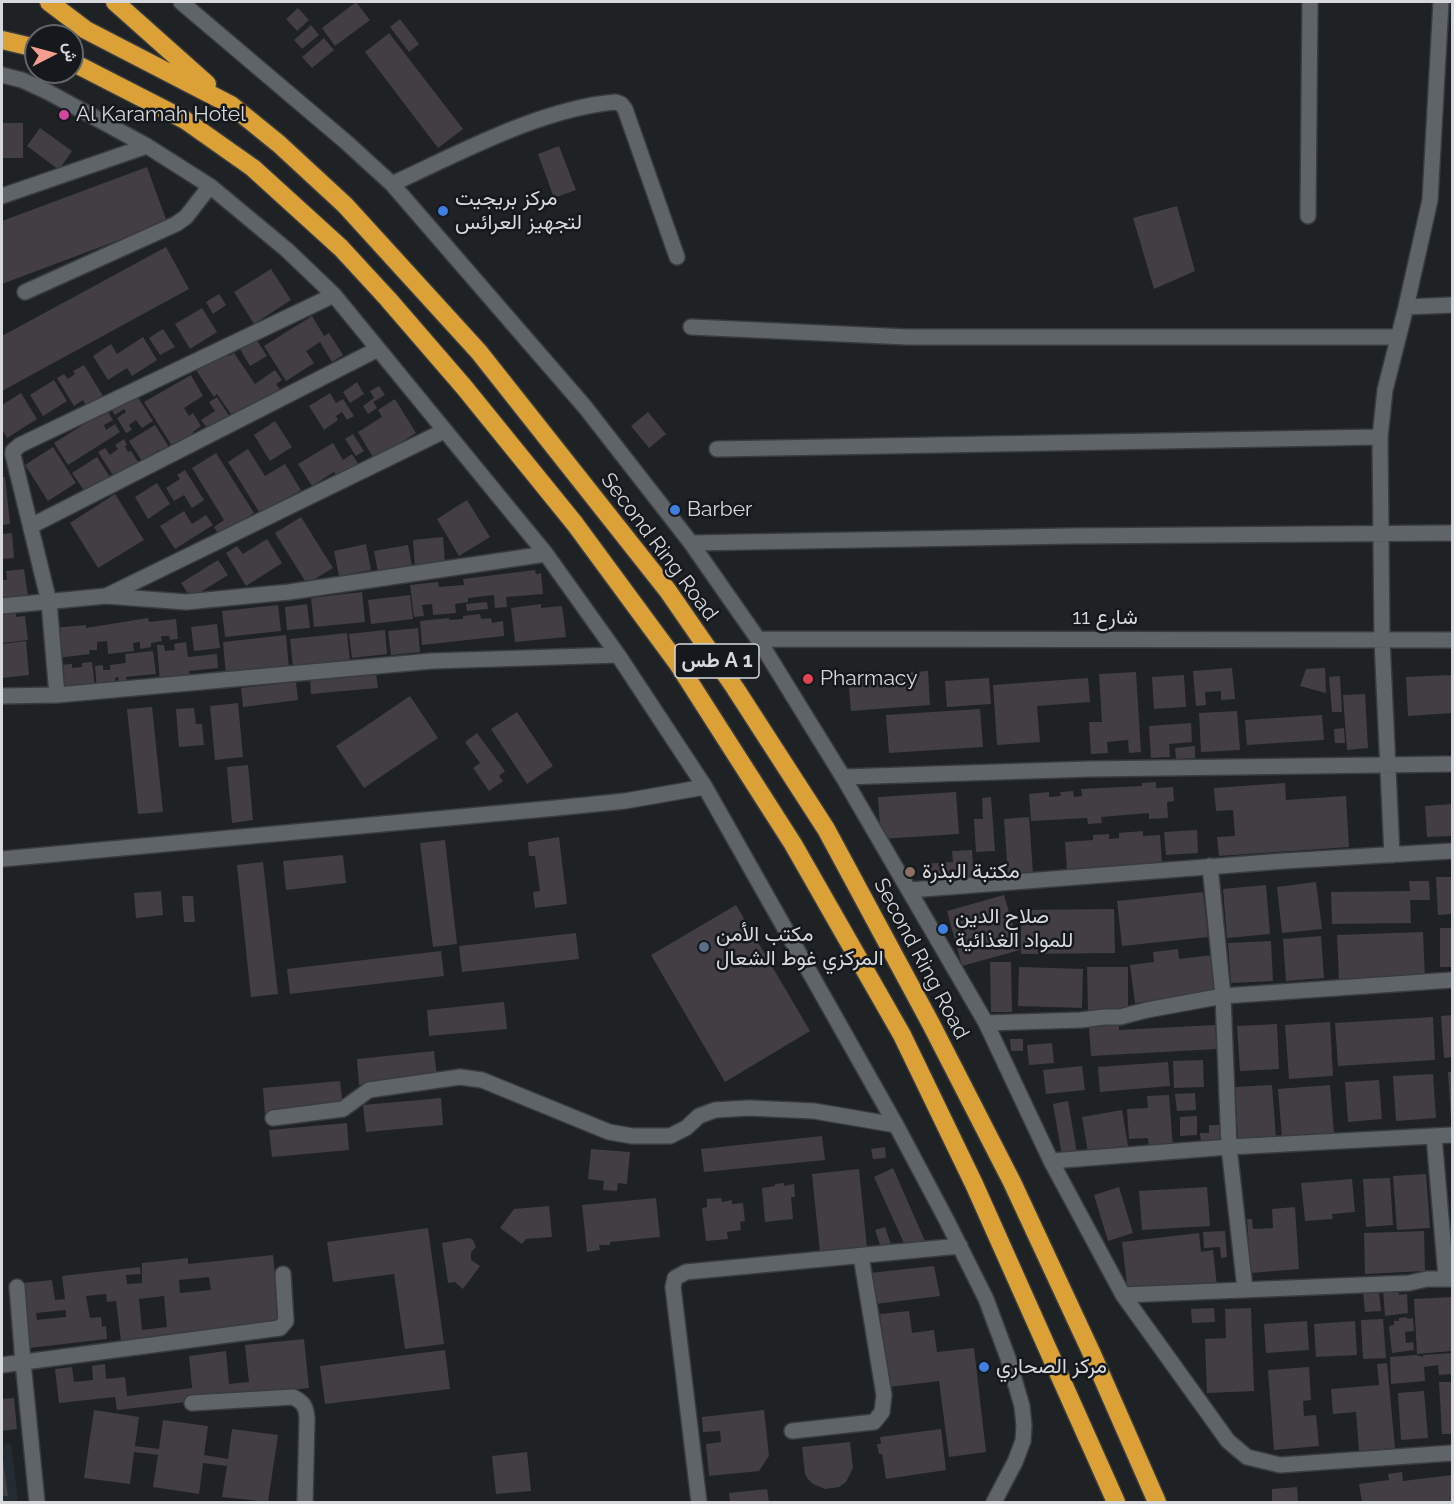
<!DOCTYPE html>
<html>
<head>
<meta charset="utf-8">
<style>
	body { margin:0 }
	#map { position:relative; width:1454px; height:1504px; overflow:hidden; background:#1e2225; font-family:Raleway,Vazirmatn,sans-serif }
	canvas { display:block }
	.frame { position:absolute; inset:0; border:3px solid #d6d8db; pointer-events:none }
	.north { position:absolute; left:24px; top:24px; width:60px; height:60px; box-sizing:border-box; background:#15181c; border:2px solid #626568; border-radius:50%; rotate:84deg; font-size:16px; font-weight:700; line-height:24px; text-align:center; color:#d6d8db }
	.north::after { content:''; display:block; margin:auto; width:21px; height:27px; background:#f59d8f; clip-path:polygon(50% 0,100% 100%,50% 72%,0 100%) }
</style>
</head>
<body>
<div id="map">
<canvas width="1454" height="1504"></canvas>
<div class="frame"></div>
<div class="north">ش</div>
</div>
<script>
const ctx = document.querySelector('canvas').getContext('2d');
ctx.lineJoin = 'round';
function paint(path, color) { ctx.fillStyle = color; ctx.fill(path, 'evenodd'); }
function strokePath(path, color, width, dash) { ctx.strokeStyle = color; ctx.lineWidth = width; ctx.lineCap = dash ? 'butt' : 'round'; ctx.setLineDash(dash || []); ctx.stroke(path); }
function label(font, color, halo, rows, align = 'center') {
  ctx.font = font + ' Raleway,Vazirmatn,sans-serif'; ctx.lineWidth = 5; ctx.setLineDash([]); ctx.textBaseline = 'middle'; ctx.strokeStyle = halo; ctx.fillStyle = color; for (const [text, x, y, turn = 0] of rows) {
    ctx.save(); ctx.translate(x, y); ctx.rotate((+turn || 0) * Math.PI / 180); ctx.textAlign = isNaN(turn) ? turn : align; if (halo) ctx.strokeText(text, 0, 0); ctx.fillText(text, 0, 0); ctx.restore();
  }
}
paint(new Path2D(`
	M11,1444L18,1502H2V1445Z`), '#242c33');
paint(new Path2D(`
	M356,2L370,20L335,46L322,28Z
	M298,8L309,20L297,31L286,19Z
	M400,19L419,44L409,52L390,27Z
	M311,25L319,35L302,49L294,40Z
	M389,33L463,129L438,148L365,52Z
	M324,38L334,50L312,68L302,57Z
	M2,123H23V158H2Z
	M40,128L72,151L59,170L27,146Z
	M559,146L576,190L554,198L538,154Z
	M147,167L167,222L2,284V221Z
	M1177,206L1195,271L1154,289L1133,218Z
	M166,247L189,289L2,391V336Z
	M271,269L291,300L254,324L234,292Z
	M219,294L226,305L213,314L206,302Z
	M202,308L217,332L190,349L175,324Z
	M312,316L324,336L329,333L343,355L332,362L320,342L306,351L314,363L286,381L264,346Z
	M163,329L175,347L160,355L149,338Z
	M143,337L157,360L132,376L127,368L108,380L93,356L111,344L117,354Z
	M256,339L267,356L250,366L240,349Z
	M225,350L229,356L234,353L255,384L275,370L282,380L276,384L280,389L235,420L217,394L214,397L196,370Z
	M84,365L103,396L86,406L83,400L74,406L57,378L64,374L68,379L75,374L73,371Z
	M191,375L203,396L184,408L189,416L193,413L201,426L193,432L195,436L174,449L144,402Z
	M54,380L67,401L43,416L30,395Z
	M357,382L364,394L350,403L343,392Z
	M379,386L385,395L373,402L377,408L368,414L363,406L374,398L370,391Z
	M21,393L37,419L7,438L2,429V405Z
	M135,393L153,421L142,428L136,420L129,425L132,430L126,433L117,418L126,412L124,409L115,415L111,409Z
	M330,393L336,403L343,399L354,416L347,420L342,412L336,416L338,420L324,430L309,406Z
	M217,397L231,419L210,432L201,420L215,411L209,402Z
	M395,399L416,433L374,459L358,432L382,417L378,410Z
	M107,410L113,420L104,425L106,430L115,424L120,432L68,465L54,443Z
	M648,412L666,434L649,448L631,426Z
	M275,421L292,447L270,461L254,435Z
	M155,425L172,452L163,457L159,450L142,461L129,441Z
	M353,434L364,451L356,456L345,439Z
	M124,439L127,445L125,446L128,452L131,451L140,465L116,480L98,452L105,448L110,455L118,449L115,445Z
	M333,443L343,460L352,454L359,465L338,478L334,472L312,486L298,464Z
	M53,447L76,483L48,501L25,465Z
	M248,449L265,476L285,464L301,490L261,515L228,462Z
	M216,453L254,513L219,535L214,527L224,520L192,468Z
	M97,457L110,477L85,492L72,473Z
	M185,470L204,500L192,508L184,495L174,501L166,488L180,479L177,475Z
	M2,477H5L10,524L2,525Z
	M157,483L170,504L148,519L135,497Z
	M115,494L144,540L98,568L70,523Z
	M467,500L490,537L459,556L437,519Z
	M184,511L192,524L206,515L213,525L175,549L160,526Z
	M301,517L333,568L307,584L275,533Z
	M12,533L14,558L2,559V534Z
	M443,537L445,564L415,566L413,540Z
	M267,539L282,563L246,586L226,553L237,546L243,554Z
	M366,544L371,570L339,576L334,551Z
	M408,545L413,572L379,578L374,551Z
	M218,560L228,575L191,598L181,583Z
	M24,569L28,596L2,599V580H7L6,571Z
	M535,570L536,574L541,573L543,594L506,597L507,607L495,608L494,595L468,598V602L455,604L456,613L433,615L432,604L422,605L424,616L414,617L410,585L438,582L439,587L464,585L463,579Z
	M362,592L365,622L314,627L311,598Z
	M410,595L413,619L371,624L368,600Z
	M487,602L488,609L467,611L466,604Z
	M307,604L310,628L287,630L285,607Z
	M541,604V608L562,606L566,637L515,642L511,608Z
	M278,605L281,631L225,637L222,611Z
	M16,612V617L25,616L28,640L2,643V614Z
	M480,614L481,619L491,618L492,623L503,621L504,636L422,645L420,621L449,618V620L463,619V616Z
	M148,618L149,622L176,619L178,639L170,640L169,636H161L162,641L151,643V647L140,649V642L133,643L134,651L108,654L107,641L97,642V650H89L90,654L57,658L54,628L86,625V628Z
	M217,624L220,648L194,651L191,627Z
	M418,628L420,652L391,655L388,631Z
	M385,630L387,654L352,658L349,634Z
	M347,633L350,661L293,667L290,639Z
	M286,635L289,669L226,676L223,642Z
	M26,641L29,675L2,678V644Z
	M186,642L188,657L217,654L218,668L189,671L190,679L160,682L157,645H164L165,651L175,650L174,644Z
	M153,651L156,674L126,677L127,683H119L118,677L115,678L116,687L97,689L95,666L103,665V670H110V665L126,663L125,654Z
	M92,662L95,687L62,689L59,665L72,664V668L82,667V663Z
	M1232,668L1235,699L1221,700V691L1205,692L1206,705L1196,706L1193,671Z
	M1325,668L1326,693L1300,686L1306,669Z
	M928,671L930,705L851,711L848,677Z
	M1136,672L1141,752L1129,753L1128,740L1107,742L1108,753L1091,754L1089,722H1102L1099,674Z
	M376,673L378,688L311,694L310,679Z
	M1184,675L1186,707L1154,709L1152,677Z
	M1452,675V713L1408,716L1406,677Z
	M1340,676L1342,712H1332L1329,677Z
	M989,678L991,704L947,707L945,681Z
	M1088,678L1090,702L1037,706L1040,742L997,745L993,685Z
	M296,682L298,700L243,707L241,688Z
	M1365,694L1368,748L1347,750L1343,695Z
	M410,696L438,738L364,788L336,746Z
	M238,703L243,757L215,760L210,706Z
	M152,707L163,812L138,814L127,709Z
	M194,708L196,724H202L204,745L179,747L176,709Z
	M980,709L983,747L889,753L886,715Z
	M1237,711L1240,750L1201,752L1199,713Z
	M517,712L553,766L527,784L491,729Z
	M1322,715L1324,740L1247,745L1245,720Z
	M1191,723L1192,742L1169,744L1170,757L1151,758L1149,726Z
	M1344,728L1345,743H1335L1334,729Z
	M477,733L505,771L499,776L503,781L489,791L473,768L480,763L465,742Z
	M1195,746V758L1176,759L1175,748Z
	M248,765L253,820L232,823L227,767Z
	M1156,782V788L1173,787L1174,801L1167,802L1168,818L1149,819V813L1101,817L1102,823L1088,824L1087,818L1031,821L1029,794L1049,792V797L1061,796L1060,792L1073,791L1074,797L1082,796L1081,789L1142,786V783Z
	M1285,783L1286,800L1346,796L1349,847L1219,856L1217,837L1235,836L1233,810L1216,811L1214,788Z
	M956,792L959,834L881,839L878,797Z
	M991,797L995,851L976,852L974,819H983L982,798Z
	M1452,804V836L1427,837L1425,806Z
	M1029,817L1033,873L1008,875L1004,819Z
	M1197,830L1198,853L1166,855L1164,832Z
	M1143,831V836L1160,835L1162,863L1067,870L1065,842L1093,840V835L1109,834V839L1119,838V833Z
	M559,837L567,904L535,908L533,892L540,891L535,856H529L528,842Z
	M445,840L457,944L433,947L420,843Z
	M972,850L974,882L923,886L922,864L953,862L952,851Z
	M343,855L346,883L286,890L283,861Z
	M263,862L278,994L251,997L237,865Z
	M1436,877H1452V914L1438,915Z
	M1409,881H1429L1430,900H1410L1411,923L1332,924L1331,892L1410,891Z
	M1316,882L1322,929L1282,933L1277,887Z
	M1266,885L1270,934L1227,938L1223,889Z
	M161,891L163,915L136,918L134,893Z
	M1203,892L1208,937L1122,946L1117,901Z
	M1004,895L1020,950L962,966L947,911Z
	M182,896H193L195,922H184Z
	M736,905L810,1031L725,1082L651,955Z
	M1114,909L1115,953L1021,954V910Z
	M1440,928H1452V967H1440Z
	M1423,932L1425,979L1339,982L1337,935Z
	M576,933L579,959L462,972L459,946Z
	M1321,936L1324,978L1286,981L1283,939Z
	M1271,941L1273,981L1231,983L1228,943Z
	M1178,949L1179,959L1213,955L1218,993L1135,1003L1130,965L1154,962L1153,952Z
	M441,951L444,976L290,994L287,969Z
	M990,962H1011L1012,1012H991Z
	M1019,967L1083,969L1082,1008L1018,1006Z
	M1087,967H1128V1009L1088,1010Z
	M504,1002L507,1029L429,1036L427,1010Z
	M1452,1015V1057L1444,1058L1441,1016Z
	M1433,1017L1435,1060L1338,1066L1335,1023Z
	M1330,1022L1333,1076L1289,1079L1285,1025Z
	M1277,1024L1279,1069L1240,1071L1237,1026Z
	M1119,1025V1030L1215,1025L1217,1049L1091,1056L1089,1027Z
	M1010,1039H1023V1051H1011Z
	M1052,1043L1054,1063L1029,1065L1027,1045Z
	M434,1051L437,1078L359,1085L357,1059Z
	M1203,1060L1204,1087L1174,1088L1173,1061Z
	M1168,1062L1170,1086L1100,1092L1098,1067Z
	M1082,1066L1085,1090L1046,1094L1043,1070Z
	M1448,1072H1452V1120H1451Z
	M1433,1074L1436,1118L1396,1121L1393,1076Z
	M1379,1080L1382,1119L1348,1122L1345,1082Z
	M340,1081L343,1107L265,1115L263,1088Z
	M1272,1085L1276,1138L1238,1141L1235,1087Z
	M1330,1085L1334,1134L1282,1138L1278,1089Z
	M1195,1093L1196,1110L1177,1111L1175,1094Z
	M1169,1095L1173,1149L1149,1150L1148,1138L1129,1139L1127,1109L1148,1108L1147,1096Z
	M441,1098L443,1125L366,1132L363,1105Z
	M1068,1101L1077,1153L1062,1156L1053,1104Z
	M1122,1110L1128,1146L1088,1153L1082,1117Z
	M1197,1116V1135L1180,1136V1117Z
	M347,1123L349,1150L272,1157L269,1130Z
	M1209,1125H1223V1143H1201L1200,1133H1209Z
	M822,1136L825,1160L704,1172L701,1149Z
	M885,1147L886,1158L873,1159L871,1149Z
	M591,1149L630,1152L627,1184L618,1183L617,1191L603,1190L604,1181L588,1179Z
	M893,1168L925,1241L907,1250L874,1177Z
	M859,1169L867,1248L820,1253L812,1174Z
	M1426,1174L1430,1228L1397,1230L1393,1176Z
	M1390,1178L1393,1225L1366,1227L1363,1179Z
	M1352,1179L1355,1212L1332,1214L1333,1219L1305,1221L1301,1183Z
	M784,1183V1186L794,1184L795,1197H791L793,1219L765,1222L762,1188L775,1186V1184Z
	M1119,1187L1133,1233L1108,1241L1094,1195Z
	M1207,1187L1210,1226L1142,1230L1139,1191Z
	M656,1198L660,1237L610,1242V1245H599L600,1250L587,1252L582,1205Z
	M721,1198L722,1202L732,1200V1204L743,1203L745,1221L740,1222L741,1230L727,1232L728,1239L706,1241L702,1208L707,1207V1199Z
	M549,1206L552,1237L526,1239L522,1244L500,1228L514,1209Z
	M1295,1207L1299,1269L1251,1273L1247,1219H1252L1253,1229L1273,1228L1272,1209Z
	M885,1227L891,1244L881,1248L875,1230Z
	M428,1228L444,1344L405,1349L394,1274L333,1282L327,1242Z
	M1225,1231L1227,1257L1221,1258L1220,1247L1204,1248L1203,1232Z
	M1424,1231L1425,1271L1365,1274L1364,1233Z
	M1199,1233L1201,1252L1213,1250L1217,1286L1128,1293L1122,1242Z
	M469,1238L473,1240L476,1247L471,1252V1260L480,1266L463,1289L455,1282L448,1283L442,1243Z
	M273,1255L280,1324L121,1341L116,1301L107,1302L106,1294L86,1296L90,1318L101,1317L102,1327L106,1326L107,1339L29,1348L23,1283L52,1280L55,1300L65,1299L62,1276L140,1267L141,1274L126,1275L127,1284L142,1283V1263L188,1258V1264ZM209,1277L211,1290L180,1293L179,1280ZM164,1296L167,1327L142,1330L139,1299ZM66,1310V1317L37,1320L36,1313Z
	M934,1266L940,1296L875,1304L870,1273Z
	M1398,1288L1399,1295L1407,1294L1408,1313L1385,1316L1383,1289Z
	M1379,1292L1381,1311L1365,1312L1363,1293Z
	M1451,1297L1452,1351L1417,1354L1414,1299Z
	M1214,1308L1215,1322L1192,1323L1191,1309Z
	M1251,1308L1254,1391L1207,1393L1205,1339L1226,1338L1225,1309Z
	M909,1311L912,1333L934,1330L937,1352L974,1348L986,1452L949,1457L939,1381L889,1387L880,1314Z
	M1407,1317V1319L1413,1318L1414,1331L1405,1332L1406,1343L1413,1342L1414,1350L1392,1353L1389,1326L1394,1325V1321H1399V1318Z
	M1383,1319L1386,1358L1363,1359L1361,1320Z
	M1307,1321L1309,1350L1266,1353L1264,1324Z
	M1355,1321L1357,1355L1316,1357L1314,1324Z
	M304,1339L309,1388L117,1410L115,1397L59,1403L55,1369L72,1367L74,1382L93,1380L92,1366L105,1364L106,1379L125,1377L127,1396L192,1388L189,1356L226,1351L229,1384L249,1382L245,1345Z
	M445,1350L450,1389L325,1404L320,1366Z
	M1452,1353V1374L1439,1375L1438,1365L1424,1367L1425,1381L1391,1384L1390,1357L1416,1355L1423,1357V1355Z
	M1387,1363L1395,1448L1359,1451L1356,1412L1333,1414L1331,1389L1379,1385L1377,1364Z
	M1309,1367L1311,1400L1303,1401L1304,1416L1316,1415L1319,1446L1274,1450L1268,1370Z
	M1439,1382H1452V1434H1442Z
	M1424,1391L1428,1438L1401,1440L1398,1393Z
	M14,1398L17,1429L2,1431V1399Z
	M94,1410L139,1417L135,1446L159,1449L163,1420L208,1426L204,1455L228,1459L232,1429L278,1435L268,1502L222,1497L227,1466L203,1463L199,1494L153,1487L158,1455L134,1452L130,1484L84,1478Z
	M764,1410L769,1456L759,1471L709,1476L706,1444L721,1442L720,1431L703,1432L702,1417Z
	M941,1429L946,1470L886,1479L882,1454H879L877,1444H881L880,1437Z
	M850,1442L853,1468L846,1482L839,1487L825,1489L813,1484L808,1479L805,1474L802,1447Z
	M2,1452L8,1496H2Z
	M527,1452L531,1491L496,1494L492,1456Z
	M1402,1472L1403,1481L1452,1475V1502H1362L1359,1484L1389,1480L1388,1474Z
	M1297,1487L1298,1502H1272V1489Z
	M767,1489L769,1502H730L729,1493Z`), '#423e43');
const minor = new Path2D(`
	M181,2L346,142L392,184L585,407L691,543L758,639L843,777L986,1023L1051,1161L1123,1295L1228,1441L1247,1457L1280,1465L1452,1453
	M2,75L22,80L48,92L147,146L210,186L287,250L334,295L546,554L618,655L705,787L896,1125L946,1219L986,1299L1008,1358L1022,1406L1024,1426L1023,1441L1015,1462L994,1502
	M392,184C459,153 542,108 616,102L621,104L625,109L677,257
	M2,196L147,146
	M1308,216L1310,2
	M25,292L176,224L186,217L210,186
	M1406,307L1452,305
	M691,327L907,337H1398
	M717,449L1380,437
	M31,526L378,349
	M691,543L1072,536L1452,533
	M106,596L186,602L289,592L546,554
	M2,606L106,596L444,431
	M758,639L1452,640
	M57,695L49,602L13,455V451L20,445L334,295
	M2,696L57,695L432,661L618,655
	M843,777L1089,769L1452,764
	M1392,855L1382,640L1380,437L1385,390L1406,307L1430,200L1441,2
	M2,859L556,808L625,801L705,787
	M1210,866L1223,996L1229,1147L1245,1289
	M910,890L1284,861L1452,851
	M986,1023L1081,1020L1104,1017H1120L1147,1010L1223,996L1452,980
	M273,1118L343,1109L369,1090L460,1077L482,1080L609,1132L632,1136H670L686,1128L699,1116L715,1110L749,1108L814,1111L896,1125
	M1434,1136L1446,1277
	M1051,1161L1229,1147L1452,1135
	M17,1287L23,1362L37,1502
	M1123,1295L1409,1283L1427,1279H1452
	M2,1365L280,1328L286,1321L283,1274
	M192,1403L293,1397C303,1402 306,1406 307,1418L305,1502
	M792,1431L874,1422L882,1412L884,1395L861,1256
	M699,1502L673,1287L675,1278L686,1272L960,1246`);
const highway = new Path2D(`
	M49,2L86,30L231,105L279,144L345,205L479,352L668,591L735,688L826,829L931,1024L1012,1182L1092,1354L1157,1502
	M115,2L207,84
	M2,40L36,48
	M72,62L185,120L253,168L341,248L388,299L464,387L575,524L678,664L793,844L902,1035L974,1184L1116,1502`);
strokePath(minor, '#393c3f', 18);
strokePath(highway, '#393c3f', 21);
strokePath(minor, '#5f6468', 15);
strokePath(highway, '#dba136', 18);
for (const [x, y, r, color] of [
	[64,115,6,"#d1479c"],
	[443,211,6,"#3f7fe0"],
	[675,510,6,"#3f7fe0"],
	[808,679,6,"#e0444e"],
	[910,872,6,"#8d6e63"],
	[943,929,6,"#3f7fe0"],
	[704,947,6,"#5c6f8a"],
	[984,1367,6,"#3f7fe0"]
]) { const dot = new Path2D(); dot.arc(x, y, r, 0, 2 * Math.PI); ctx.fillStyle = color; ctx.fill(dot); strokePath(dot, '#15181c', 2); }
for (const [x, y, w] of [
	[717,661,84]
]) { const box = new Path2D(); box.roundRect(x - w / 2, y - 17, w, 34, 4.5); ctx.fillStyle = '#15181c'; ctx.fill(box); strokePath(box, '#d6d8db', 1.5); }
label('bold 20px', '#d6d8db', null, [
	["طس A 1",717,661]
]);
label('21px', '#d6d8db', '#15181c', [
	["Al Karamah Hotel",76,115],
	["مركز بريجيت",455,199],
	["لتجهيز العرائس",455,223],
	["Barber",687,510],
	["Pharmacy",820,679],
	["مكتبة البذرة",922,872],
	["صلاح الدين",955,917],
	["للمواد الغذائية",955,941],
	["مكتب الأمن",716,935],
	["المركزي غوط الشعال",716,959],
	["مركز الصحاري",996,1367]
], 'left');
label('21px', '#d6d8db', '#15181c', [
	["Second Ring Road",659,547,53],
	["شارع 11",1105,618],
	["Second Ring Road",921,959,62]
]);
</script>
</body>
</html>
